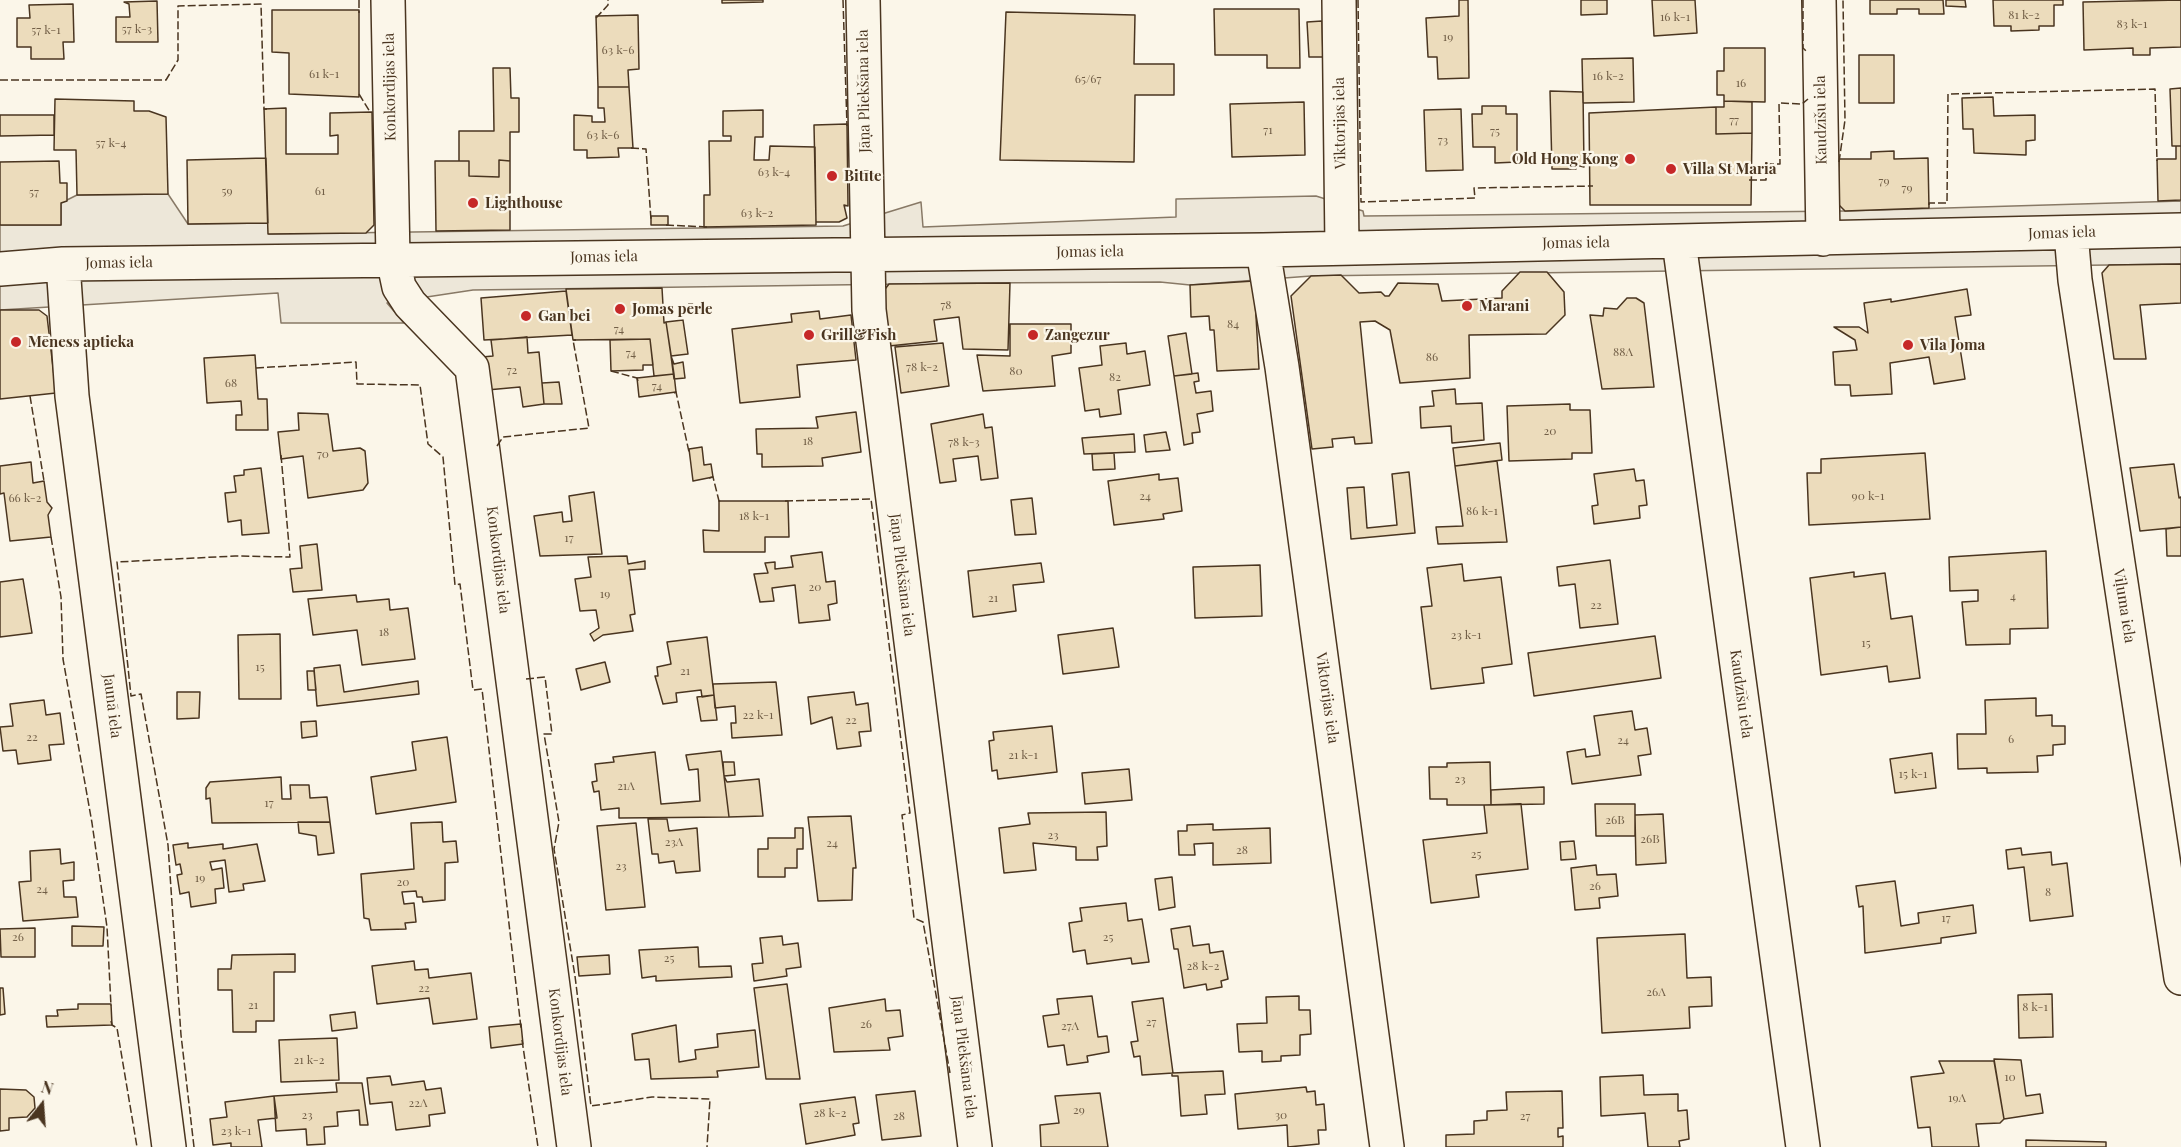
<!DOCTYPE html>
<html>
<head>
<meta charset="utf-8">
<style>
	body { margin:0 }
	#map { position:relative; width:2181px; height:1147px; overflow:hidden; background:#fbf6e9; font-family:"Playfair Display",serif }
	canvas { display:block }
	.north { position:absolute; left:12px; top:1075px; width:60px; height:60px; -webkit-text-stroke:4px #fbf6e9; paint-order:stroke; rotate:17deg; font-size:16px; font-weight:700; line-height:24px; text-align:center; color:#4a3520 }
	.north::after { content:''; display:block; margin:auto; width:21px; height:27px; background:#4a3520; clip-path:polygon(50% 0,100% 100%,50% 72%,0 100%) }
</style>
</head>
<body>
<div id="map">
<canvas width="2181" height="1147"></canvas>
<div class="north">N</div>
</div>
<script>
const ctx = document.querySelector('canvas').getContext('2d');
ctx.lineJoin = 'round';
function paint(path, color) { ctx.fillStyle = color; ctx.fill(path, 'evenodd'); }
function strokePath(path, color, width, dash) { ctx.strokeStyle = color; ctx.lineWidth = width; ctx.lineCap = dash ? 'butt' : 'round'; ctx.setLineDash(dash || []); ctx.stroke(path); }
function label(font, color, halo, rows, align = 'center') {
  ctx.font = font + ' "Playfair Display",serif'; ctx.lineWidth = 4.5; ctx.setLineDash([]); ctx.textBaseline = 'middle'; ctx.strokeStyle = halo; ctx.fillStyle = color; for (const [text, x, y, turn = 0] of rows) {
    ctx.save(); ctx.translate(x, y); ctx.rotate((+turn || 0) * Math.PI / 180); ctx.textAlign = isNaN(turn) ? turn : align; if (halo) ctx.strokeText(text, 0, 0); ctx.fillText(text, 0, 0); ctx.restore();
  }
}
const parking = new Path2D(`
	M168,194L188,224L268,223L269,234L843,226L921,202L923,227L1176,217V199L1316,196L1363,211L1364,216L1845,211L2181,201V264L1311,276L1190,285L1160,282L974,283L473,290L387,303L404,323H281L278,293L0,310V225H61V203L77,195Z`);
paint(parking, '#ede7d9');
strokePath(parking, '#887966', 1.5);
const building = new Path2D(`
	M722,0H763V2L722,3Z
	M1459,0H1468L1469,78L1438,79L1437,57H1428L1426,18L1459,16Z
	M1581,0H1607V14L1581,15Z
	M1652,0H1695L1697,33L1654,36Z
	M1870,0H1943L1944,14H1919V9H1897V14H1870Z
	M1946,0H1965L1966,7L1946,6Z
	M1993,0H2063V5H2054V26H2039V30L2011,31V26H1994Z
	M2181,0V47L2150,48V55H2133V48L2084,50L2083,2Z
	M157,1L158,42H116V17H130L129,4L124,2Z
	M73,4L74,42H63L64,59H31V47H17V18H30L29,5Z
	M1214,9H1299L1300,68H1267V55H1215Z
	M272,10H359V97L289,94V53L272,52Z
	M1006,12L1135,15L1134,64H1174V95H1135L1134,162L1000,160Z
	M638,15L639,69L628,70L629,87H598L596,16Z
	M1322,21L1323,57H1309L1307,22Z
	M1724,48H1765V102L1724,101V95H1717V71H1724Z
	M1859,55H1894V103H1859Z
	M1633,58L1634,102L1583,103L1582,59Z
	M493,68H510L511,98H519V132H510V161L499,160V177L469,176V161H459V131H494Z
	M598,87H629L633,148H618L619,157L587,158V150H574V115L592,116V122H605L604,108H598Z
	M2181,88V146H2172L2170,89Z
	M1550,91L1583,92L1584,167L1576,165V169H1552Z
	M1993,97L1994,116L2035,115V140L2026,141V155L1974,153L1973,129H1963L1962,98Z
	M55,99L134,101V111H149L166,117L168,194L77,195L76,150H54Z
	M1724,101L1752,102V133L1716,134V107H1724Z
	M1304,102L1305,155L1232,157L1230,104Z
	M1482,106H1506V114H1517V162L1495,163V147H1473L1472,114H1482Z
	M1716,107V134L1752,133L1751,205H1590L1589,113Z
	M286,108V154H338V135L330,136V113L372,112L374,225L366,233L268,234L264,109Z
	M1461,109L1463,170L1426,171L1424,110Z
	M763,110V137H755L754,160H769L770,146L815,147L816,225L704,227V195H710L709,141H731V136H723V111Z
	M0,115H54V135L0,136Z
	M847,124L848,206L844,205L847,218L839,222H816L814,125Z
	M2176,146H2181V200L2158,201L2157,159H2176Z
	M1894,151V159L1928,158L1929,208L1845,211L1838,204L1839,159H1871V152Z
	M266,158L268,223L188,224L187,160Z
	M499,160L510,161V230L436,231L435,161H469V176L499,177Z
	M59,161L60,183H67V201L61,203V225H0V162Z
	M651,216H668V225H651Z
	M2181,264V303L2140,305L2146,359H2114L2102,273L2109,265Z
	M1520,272H1547L1564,292L1565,315L1546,334L1469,335L1470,378L1400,383L1390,330L1375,321L1360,322L1372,443L1355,444L1354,437L1332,439L1333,447L1312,449L1291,296L1311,276L1341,275L1359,293L1381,292L1385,296H1389L1398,283L1438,284L1442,301L1502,298V291Z
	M1254,281L1259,369L1217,371L1214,330H1210L1209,316L1191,317L1190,285Z
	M1010,283L1008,350L963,349L959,317L934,320L937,341L889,346L882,293L889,284Z
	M662,288L664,323L666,322L674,374L654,376L650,339L573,340L566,289Z
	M1967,289L1971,315L1955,317L1965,379L1934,384L1929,357L1890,363L1892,394L1851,396L1850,385H1835L1833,352L1857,350L1855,340L1834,327H1859L1868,333L1864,303L1891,299V302Z
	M566,291L572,335L484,340L481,298Z
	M1627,298H1636L1644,303L1654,387L1602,389L1590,315L1603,316L1604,308L1617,309Z
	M0,310H39L47,316L56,393L0,399Z
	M819,311L820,319L851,315L856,360L797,365L800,397L740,403L732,329L792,322L791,314Z
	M683,320L688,354L671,356L666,322Z
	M1010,324H1071V353L1052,356L1055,386L983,391L977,355L1010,356Z
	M1186,333L1192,374L1174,376L1168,336Z
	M527,337L528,353L539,352L544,404L523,407L520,387L487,390L482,357L493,356L491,340Z
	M650,339L653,365H643V370L611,371L610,340Z
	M943,343L949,386L901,393L895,347Z
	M1126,343L1127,354L1145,351L1150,385L1118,390L1121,414L1100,417L1099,409L1085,411L1079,368L1102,365L1100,346Z
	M255,355L258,399H267L268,430H236V415H242L241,401L207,403L204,358Z
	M671,356L674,364L683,362L685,378L674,379Z
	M1198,373L1199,381L1194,382L1196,393L1211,391L1213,411L1197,414L1200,432L1192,433L1193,443L1184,445L1174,376Z
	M674,374L676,392L639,397L637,378Z
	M559,382L562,404H544L542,383Z
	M1455,389L1456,404L1482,403L1484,440L1452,443L1451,426L1421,428L1420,407L1434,406L1432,391Z
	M1570,404V410H1590L1592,453H1572V459L1509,461L1507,406Z
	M856,412L861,452L822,458L823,466L762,467V454H757L756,429L818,428L816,417Z
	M298,413L328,414L333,451L360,448L365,451L368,483L363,490L308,498L303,456L281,459L278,432L299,430Z
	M983,414L985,428L992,427L998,478L981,480L978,456L953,459L956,481L940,483L931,424Z
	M1166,432L1170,450L1146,452L1144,435Z
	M1134,434L1135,452L1084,454L1082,438Z
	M1500,443L1502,460L1455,466L1453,448Z
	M702,447L704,465L711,464L713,477L693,481L689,449Z
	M1114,453L1115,469L1093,470L1092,454Z
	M1925,453L1930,519L1809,525L1807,473H1821V459Z
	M1497,461L1507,542L1438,544L1436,527L1463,526L1455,466Z
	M31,462L33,483L44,481L47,502L52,508L48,515L51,537L10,541L4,493L0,494V466Z
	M2174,464L2179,498L2181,497V527L2140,531L2130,468Z
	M261,468L269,533L242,535L241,520L228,522L225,493L236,492L234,476L244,475V470Z
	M1634,469L1636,481L1644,480L1647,505L1639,506L1640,518L1594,524L1592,506L1598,505L1594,474Z
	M1409,472L1415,533L1351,539L1347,488L1364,487L1367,528L1397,525L1392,474Z
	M1159,474V480L1178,478L1182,511L1163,514L1164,519L1114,525L1108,481Z
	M594,492L602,554L540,556L534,516L562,512L563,522L572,521L569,496Z
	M1032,498L1036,534L1015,535L1011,500Z
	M719,501H788L789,537H765V552H704L703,530L719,531Z
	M2181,527V556H2167L2166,529Z
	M317,544L322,590L293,592L290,569L302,568L300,546Z
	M2046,551L2048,628L2010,629V644L1966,645L1962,602L1978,601V590L1950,591L1949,557Z
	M822,552L826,582L835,581L837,603L828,605L830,620L799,623L795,585L772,588L774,601L760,602L754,574L768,573L765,563L775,562V569L793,567L791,556Z
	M627,556L628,564L645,561V569L629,570L635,614L630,615L633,631L603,635L594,641L590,634L599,628L596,610L580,611L575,579L591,577L588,557Z
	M1610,560L1618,624L1580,628L1575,584L1559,586L1557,567Z
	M1041,563L1044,582L1013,585L1016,611L973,617L968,571Z
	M1462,564L1464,581L1501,577L1512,664L1482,668L1484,683L1431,689L1421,607L1432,606L1427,568Z
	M1260,565L1262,616L1195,618L1193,567Z
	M1854,572V577L1885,573L1891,619L1912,616L1920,678L1889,682L1887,666L1821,675L1810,578Z
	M23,579L32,633L0,637V582Z
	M356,595L357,602L389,599L390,610L408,608L415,659L362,665L357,630L313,635L308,599Z
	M1113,628L1119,667L1063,674L1058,635Z
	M280,634L281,699H239L238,635Z
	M1655,636L1661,678L1534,696L1528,653Z
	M707,637L714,695L702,697L701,690L676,693L677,702L663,704L655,676H658L657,667L671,664L667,642Z
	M605,662L610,682L581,690L576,669Z
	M340,665L344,692L418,681L419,694L317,706L314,668Z
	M307,671H314L316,690H308Z
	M776,682L782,735L732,738L731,723H736L735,706L715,708L713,684Z
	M177,692H200L199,718L177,719Z
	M854,692L856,705L868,703L871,731L859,732L861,746L837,749L832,717L811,724L808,697Z
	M714,695L717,720L701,721L697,697Z
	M2036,698V716L2052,715V726H2065V744L2053,745V755L2037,756L2038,772L1987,773V768L1958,769L1957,734H1986L1985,700Z
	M44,700L46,715L60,713L64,744L49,745L51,760L18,764L16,750L3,751L0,727L13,726L10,704Z
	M1632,711L1635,730L1647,728L1651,754L1638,756L1641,775L1572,784L1567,752L1585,749L1586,757L1600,755L1594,716Z
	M316,721L317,736L302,738L301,722Z
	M1052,726L1057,772L998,779L997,770L992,771L989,741L994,740L993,732Z
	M447,737L456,802L376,814L371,777L416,770L412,742Z
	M721,751L729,817L619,818V808L601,810L599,791L594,792L592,782L597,781L595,764L614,762L613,757L655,752L661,804L700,801L698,769L689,770L686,755Z
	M1932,753L1936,788L1895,793L1890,759Z
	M723,762H734L735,775L724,776Z
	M1490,762L1491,805H1447V799H1430L1429,767H1447V763Z
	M1129,769L1132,800L1085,804L1082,773Z
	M724,776L727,782L759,779L763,816L729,817Z
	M281,777L282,799H291L290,785H309L310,798L327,797L330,822L212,823L210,798L206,799V788L210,782Z
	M1544,787V804L1491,805V790Z
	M1521,804L1528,869L1476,875L1479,897L1431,903L1423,840L1487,833L1484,805Z
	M1595,804H1635V836H1596Z
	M1106,812L1107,846L1097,847L1098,860H1076V847L1033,843L1036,870L1004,873L999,828L1030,824L1028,813Z
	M1663,814L1666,863L1636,865L1635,815Z
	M851,816L856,868H853L852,900L818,901L808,817Z
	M648,819H667L669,831L697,828L700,871L676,873L674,861L659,863L658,854H652Z
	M298,822H330L334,853L318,855L316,836L299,833Z
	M442,822L443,842L456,841L458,862L445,863V900L423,902L422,897H417L416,891L402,892L404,904L414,903L416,922L405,923L406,929L371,930L369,919L364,918L361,874L414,869L411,823Z
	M636,823L645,907L606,910L597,826Z
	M1213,824V830L1270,828L1271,863L1213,865V843L1194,844L1195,855H1179L1178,831H1187V825Z
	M795,828H803V849H797V868H785V877H758V849H768V838H795Z
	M1574,841L1576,859L1561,860L1560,842Z
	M188,843V848L223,844V849L257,844L265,881L243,884L244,890L229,892L225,860L210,862L212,870L222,868L224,888L215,889L216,903L191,907L189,892L180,894L177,875L182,874L180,864L176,865L173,845Z
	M2021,848L2022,855L2051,852L2052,865L2067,863L2073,916L2030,921L2024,867L2008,869L2006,850Z
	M60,849L61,864L74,862V880L63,881L64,897H76L78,917L23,921L19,882L31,881L30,851Z
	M1596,865L1597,875L1616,874L1618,896L1599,898L1600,908L1575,910L1571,868Z
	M1172,877L1175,907L1159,910L1155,879Z
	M1895,881L1901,926L1919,923L1918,913L1973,905L1976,933L1941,938V943L1865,953L1863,906L1859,907L1856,886Z
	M1126,903L1128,921L1142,919L1149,962L1132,964L1131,958L1087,964L1085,950L1073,952L1069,923L1082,921L1080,908Z
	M72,926L104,927L103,946H72Z
	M1190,926L1193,946L1209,944L1210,953L1223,951L1228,979L1221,981L1222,987L1207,990L1206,984L1184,988L1178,949H1174L1171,929Z
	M35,928V957H1L0,929Z
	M1685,934L1687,978L1711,977L1712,1006L1689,1007L1690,1028L1602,1033L1597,938Z
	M782,936L783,945L798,943L801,967L786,969L787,976L754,981L752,964L763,963L760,938Z
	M698,947L699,967L731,966L732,977L656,981V976L642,978L639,950Z
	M295,954V972H274V1021H256V1032H233L232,990H218V969H231L232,955Z
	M609,955L610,974L579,976L577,957Z
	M414,961L415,970L428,969L429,978L471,973L477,1019L433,1024L429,998L377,1004L372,966Z
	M787,984L800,1079H766L754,988Z
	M0,988H3L5,1014L0,1015Z
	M2052,994L2053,1037L2019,1038L2018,995Z
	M1092,996L1098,1037L1107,1036L1109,1052L1087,1056L1088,1062L1067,1065L1064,1045L1048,1047L1043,1016L1059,1014L1057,999Z
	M1299,996V1010H1310L1311,1034L1300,1035V1055L1281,1056V1061L1262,1062V1051L1239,1052L1237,1024L1267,1023L1266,997Z
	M1163,998L1173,1073L1142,1075L1140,1056L1134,1057L1131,1042L1138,1041L1132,1002Z
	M885,999L886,1011L900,1010L903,1036L888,1038L890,1050L834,1052L829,1008Z
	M78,1004H111L112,1025L47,1027L46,1016H58L57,1010L78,1009Z
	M355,1012L357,1028L332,1031L330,1015Z
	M521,1024L523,1044L491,1048L489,1027Z
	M676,1025L679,1062L696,1059L695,1050L718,1047L717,1034L755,1030L759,1067L717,1071L718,1077L651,1079L649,1059L635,1060L632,1034Z
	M337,1038L339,1080L281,1082L279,1040Z
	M1994,1059L2021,1060L2026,1096L2040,1094L2043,1113L2004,1119Z
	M1939,1061H1994L2004,1119L2000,1123L1976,1124L1979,1147H1932L1930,1127L1918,1128L1911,1077L1944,1073Z
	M1223,1071L1225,1094L1205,1095L1207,1114L1181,1116L1178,1076H1172V1073Z
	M1643,1075L1644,1095L1678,1094V1111L1687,1110L1689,1139L1679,1141L1680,1147H1648L1645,1113L1601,1116L1600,1077Z
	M390,1076L392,1085L424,1081L426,1090L441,1088L445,1113L429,1115L430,1126L396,1130L392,1102L370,1104L367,1078Z
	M336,1083H362L368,1125H360L359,1110L337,1112L338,1126L324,1127L325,1144L307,1145L306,1129L276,1131L274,1096L337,1092Z
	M1306,1087L1307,1092L1315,1091L1316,1105L1324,1104L1326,1130H1318L1319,1144L1288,1147L1287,1125L1238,1129L1235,1094Z
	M0,1089L26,1090L34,1097L35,1108L27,1117L9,1118V1130L0,1131Z
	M915,1091L921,1136L882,1140L876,1095Z
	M1562,1091L1563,1128H1558V1137L1563,1136V1147H1446V1135L1474,1134V1121L1487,1120V1111L1507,1110L1506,1092Z
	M1100,1093L1108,1147H1041L1040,1125L1059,1123L1055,1096Z
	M274,1096L277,1118L258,1120L262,1147H231V1143L213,1145L210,1119L227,1117L225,1102Z
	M855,1097L859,1123L853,1124L855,1135L806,1144L800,1104Z
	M2026,1140L2106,1142V1147H2026Z`);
paint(building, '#ecdcbc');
strokePath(building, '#4a3520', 1.5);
const minor = new Path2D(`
	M388,0L393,259L399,287L410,304L472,368L574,1147
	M863,0L869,310L975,1147
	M1339,0L1342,247
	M1819,0L1823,239
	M2071,233L2075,280L2181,978
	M1679,242L1803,1147
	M1263,250L1282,367L1387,1147
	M63,264L72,396L169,1147
	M0,269L63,264L1263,250L2181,230`);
strokePath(minor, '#4a3520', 36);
strokePath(minor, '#fbf6e9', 33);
strokePath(new Path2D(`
	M359,0V13
	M843,0L847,126
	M1358,0L1361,202L1475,198L1474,188L1593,186
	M1803,0V48L1807,52
	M596,18L608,5V0
	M0,80H166L178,60V6L261,4L264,109H267
	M359,94L370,112
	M631,148L646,149L651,220
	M1839,162L1845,120L1843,0
	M1749,180H1766V164H1780L1779,103L1802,104L1808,99
	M1929,205V203H1947L1948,94L2155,89L2157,161
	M666,225L708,227
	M256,368L356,362L357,384L420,385L428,444L443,457L455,585L460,584L473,690L482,689L521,1028
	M611,371L637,378L638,381
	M674,393L676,392L689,452
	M30,396L44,481
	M497,446L503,437L589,428L573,340H576
	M709,478L713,477L719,501H722
	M785,501L871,499L910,813L902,815L914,918L923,922L950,1073
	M51,537L61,597L63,659L92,823L107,927L111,1006
	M526,679L545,677L552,734H544L559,822L554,849L575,976L591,1106L652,1097L710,1099L707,1147
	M111,1021L112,1025L117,1028L137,1147
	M522,1040L538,1147
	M194,1147L181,1035L168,845L141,694L131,696L117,562L235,556L290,557L281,455`), '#4a3520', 1.5, [8, 3]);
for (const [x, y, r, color] of [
	[1630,159,6,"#c62828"],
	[1671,169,6,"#c62828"],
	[832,176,6,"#c62828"],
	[473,203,6,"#c62828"],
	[1467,306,6,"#c62828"],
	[620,309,6,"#c62828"],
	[526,316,6,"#c62828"],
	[809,335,6,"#c62828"],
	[1033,335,6,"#c62828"],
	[16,342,6,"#c62828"],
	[1908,345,6,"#c62828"]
]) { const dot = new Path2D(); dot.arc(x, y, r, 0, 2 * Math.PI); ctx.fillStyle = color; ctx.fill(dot); strokePath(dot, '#fbf6e9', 2); }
label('12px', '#725f47', null, [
	["81 k-2",2024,15],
	["16 k-1",1675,17],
	["83 k-1",2132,24],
	["57 k-3",137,29],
	["57 k-1",46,30],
	["19",1448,37],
	["63 k-6",618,50],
	["61 k-1",324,74],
	["16 k-2",1608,76],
	["65/67",1088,79],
	["16",1741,83],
	["77",1734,120],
	["71",1268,130],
	["75",1495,131],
	["63 k-6",603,135],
	["73",1443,140],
	["57 k-4",111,143],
	["63 k-4",774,172],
	["79",1884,181],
	["79",1907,188],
	["59",227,191],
	["61",320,191],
	["57",34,192],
	["63 k-2",757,213],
	["78",946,305],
	["84",1233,324],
	["74",619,329],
	["88A",1623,352],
	["74",631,353],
	["86",1432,357],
	["78 k-2",922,367],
	["72",512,370],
	["80",1016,371],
	["82",1115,377],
	["68",231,383],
	["74",657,386],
	["20",1550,431],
	["18",808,441],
	["78 k-3",964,442],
	["70",323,454],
	["24",1145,496],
	["90 k-1",1868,496],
	["66 k-2",25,498],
	["86 k-1",1482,511],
	["18 k-1",754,516],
	["17",569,538],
	["20",815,587],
	["19",605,594],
	["4",2013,596],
	["21",993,598],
	["22",1596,605],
	["18",384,632],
	["23 k-1",1466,635],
	["15",1866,643],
	["15",260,667],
	["21",685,671],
	["22 k-1",758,715],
	["22",851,720],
	["22",32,737],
	["6",2011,739],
	["24",1623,740],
	["21 k-1",1023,755],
	["15 k-1",1913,774],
	["23",1460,779],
	["21A",626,786],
	["17",269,803],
	["26B",1615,820],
	["23",1053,835],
	["26B",1650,839],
	["23A",674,842],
	["24",832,843],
	["28",1242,850],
	["25",1476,854],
	["23",621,866],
	["19",200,878],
	["20",403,882],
	["26",1595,886],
	["24",42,889],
	["8",2048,892],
	["17",1946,918],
	["26",18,937],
	["25",1108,937],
	["25",669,958],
	["28 k-2",1203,966],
	["22",424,988],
	["26A",1656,992],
	["21",253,1005],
	["8 k-1",2035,1007],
	["27",1151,1022],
	["26",866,1024],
	["27A",1070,1026],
	["21 k-2",309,1060],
	["10",2010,1077],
	["19A",1957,1098],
	["22A",418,1103],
	["29",1079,1110],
	["28 k-2",830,1113],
	["23",307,1115],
	["30",1281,1115],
	["28",899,1116],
	["27",1525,1116],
	["23 k-1",236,1131]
]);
label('15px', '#4a3520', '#fbf6e9', [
	["Konkordijas iela",390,87,-91],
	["Jāņa Pliekšāna iela",864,91,-91],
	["Kaudzīšu iela",1821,120,-91],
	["Viktorijas iela",1340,123,-91],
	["Jomas iela",2062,233,-2],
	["Jomas iela",1576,243,-1],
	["Jomas iela",1090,252,-1],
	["Jomas iela",604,257,-1],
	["Jomas iela",119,263,-1],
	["Konkordijas iela",498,560,83],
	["Jāņa Pliekšāna iela",902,575,83],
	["Viļuma iela",2124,606,81],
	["Kaudzīšu iela",1741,694,82],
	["Viktorijas iela",1327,698,82],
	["Jaunā iela",112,706,83],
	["Konkordijas iela",560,1042,83],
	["Jāņa Pliekšāna iela",964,1057,83]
]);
label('bold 15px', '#4a3520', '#fbf6e9', [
	["Old Hong Kong",1618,159,"right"],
	["Villa St Maria",1683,169],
	["Bitīte",844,176],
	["Lighthouse",485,203],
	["Marani",1479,306],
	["Jomas pērle",632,309],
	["Gan bei",538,316],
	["Grill&Fish",821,335],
	["Zangezur",1045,335],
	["Mēness aptieka",28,342],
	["Vila Joma",1920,345]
], 'left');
</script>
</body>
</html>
